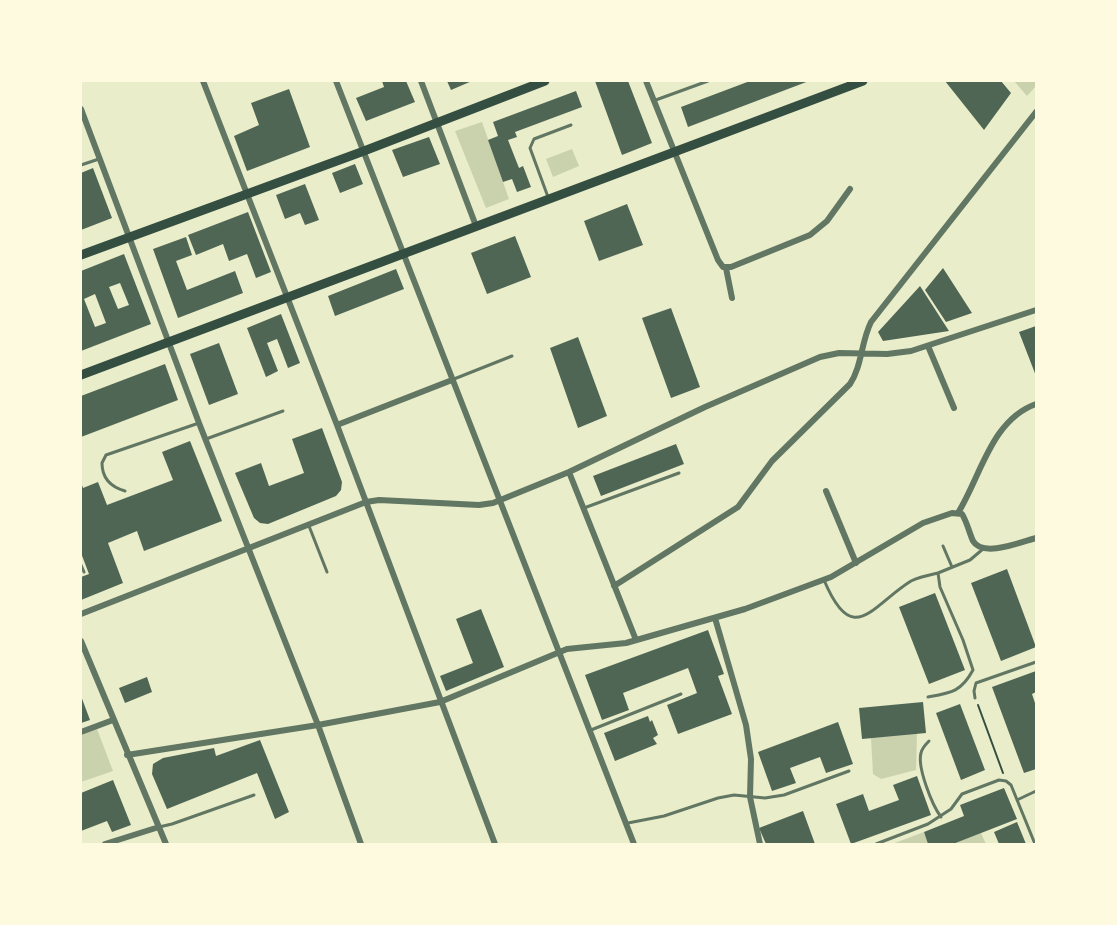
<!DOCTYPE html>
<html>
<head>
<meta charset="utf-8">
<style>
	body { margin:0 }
	#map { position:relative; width:1117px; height:925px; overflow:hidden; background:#e9edc9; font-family:Ubuntu,sans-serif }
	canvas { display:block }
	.frame { position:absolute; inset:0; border:82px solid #fefae0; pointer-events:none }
</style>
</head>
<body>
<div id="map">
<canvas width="1117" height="925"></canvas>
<div class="frame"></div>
</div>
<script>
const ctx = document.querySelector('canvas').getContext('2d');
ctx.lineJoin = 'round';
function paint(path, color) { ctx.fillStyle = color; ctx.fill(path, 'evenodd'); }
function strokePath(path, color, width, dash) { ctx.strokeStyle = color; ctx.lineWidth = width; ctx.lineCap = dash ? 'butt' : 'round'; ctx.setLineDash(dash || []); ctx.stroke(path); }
paint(new Path2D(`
	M1014,81H1036V86L1027,96Z
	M482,122L509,199L486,208L455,131Z
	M572,149L579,166L553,177L546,159Z
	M97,729L113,771L81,782V735Z
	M917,733L916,770L881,779L873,774L871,738Z
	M924,832L928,844H892Z
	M981,833L986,844H953Z`), '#cad2ad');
paint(new Path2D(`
	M382,81H406L415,102L366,121L356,98L384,87Z
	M447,81H472L451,90Z
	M595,81H628L652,143L622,155Z
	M750,81H809L688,127L681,107Z
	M945,81H1001L1011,93L984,130Z
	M289,89L310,147L247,171L234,136L259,125L251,103Z
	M576,91L582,107L515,132L517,137L508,140L519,168L523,166L531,187L517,192L512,179L503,182L488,140L498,136L493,122Z
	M429,137L440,164L403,177L392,150Z
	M355,164L363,184L340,193L332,173Z
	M93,168L112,218L81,230V173Z
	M305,184L319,220L305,225L300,213L285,219L276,195Z
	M627,204L643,245L599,261L584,221Z
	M248,212L271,272L256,278L247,254L229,261L223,244L196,255L188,235Z
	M515,236L531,277L487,294L471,253Z
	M186,237L192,255L176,261L187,290L235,271L243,293L178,318L153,249Z
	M124,254L151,324L81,351V271ZM120,283L129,305L118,309L109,287ZM95,294L106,323L95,327L84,299Z
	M943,268L972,313L946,322L925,290Z
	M396,269L404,289L335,316L328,296Z
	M920,286L949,331L883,341L878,332Z
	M671,308L700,387L671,398L642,318Z
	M281,314L300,363L288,368L277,339L267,343L278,371L266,377L247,328Z
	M1036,326V376L1019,332Z
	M578,337L607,416L578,428L550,348Z
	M219,343L238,394L209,405L190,354Z
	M165,364L178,400L81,437V396Z
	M322,428L342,482L341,490L336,496L268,524L260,523L254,518L235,473L261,463L269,486L304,473L292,439Z
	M190,441L222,521L144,551L137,531L108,543L123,583L81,600V577L89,574L81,553V482L83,488L98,482L107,505L173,480L162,452Z
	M676,444L684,464L601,496L593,476Z
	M1007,569L1036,647L1001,661L971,583Z
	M935,593L965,670L929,684L899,607Z
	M481,609L504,667L446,691L440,676L473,663L456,619Z
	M708,630L724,674L718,676L732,714L678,734L667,705L697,693L688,668L623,693L629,710L602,720L585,675Z
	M1036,671V692L1032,694L1036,706V769L1024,773L992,687Z
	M147,677L152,692L125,703L119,688Z
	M81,696L90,720L81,723Z
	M923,702L926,733L862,739L859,708Z
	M960,704L985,770L961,780L936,713Z
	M648,716L650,722L652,720L658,735L653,738L657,744L615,761L604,733Z
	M838,722L853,764L826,773L820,757L790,768L796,783L772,791L758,752Z
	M260,740L289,812L275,819L257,773L167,809L152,774L153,764L163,758L214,748L216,756Z
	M917,776L931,815L851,844L836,804L863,794L869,811L899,800L893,785Z
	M113,780L131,825L112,832L107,821L81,831V793Z
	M1004,788L1017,819L953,844H928L924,832L964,816L960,805Z
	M803,811L815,844H766L759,828Z
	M1017,822L1026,844H999L994,832Z`), '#4f6655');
strokePath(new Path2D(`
	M978,705L1003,773`), '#344e41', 2);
strokePath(new Path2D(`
	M653,101L708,81
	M81,165L99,159
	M548,197L530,148L534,139L571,125
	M454,379L512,356
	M206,439L283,411
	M125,491C111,487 102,478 102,463L106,455L199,423
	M584,508L679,473
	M309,526L327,572
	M943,546L952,567
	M81,565L84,572
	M824,580C853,649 871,606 911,581C919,577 929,575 938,573
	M928,697C951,693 961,692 973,670L963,640L940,587L938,573L970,560L983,549
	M975,698L974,691L976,683L1036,662
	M591,730L681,694
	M929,741C926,744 922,748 921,753C917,767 932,805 941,817
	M1017,800L1036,791
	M628,823L664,816L718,798L734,795L765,798L784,795L849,771
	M159,827L172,824L254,795
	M876,844L928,824L951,809L962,794L999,780L1006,781L1011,785L1035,844`), '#617663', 3);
strokePath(new Path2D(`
	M203,81L337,425L495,844
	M336,81L634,844
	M421,81L476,226
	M646,81L718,260L723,267H731L810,235L827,221L850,189
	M81,109L199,423L318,725L361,844
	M726,268L732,298
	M928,346L954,408
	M337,425L452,380
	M569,472L636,640
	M826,491L856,563
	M958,513C981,476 991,420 1036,404
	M614,586L738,507L772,461L850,384C862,366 861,342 871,322L1036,112
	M81,614L366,502L379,500L479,505L493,503L569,472L705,407L820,357L839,353L887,354L911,351L1036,310
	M715,618L746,725L751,759L750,797L760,844
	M81,641L166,844
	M81,732L113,720
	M127,755L318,725L440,702L567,649L626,643L745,609L831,577L923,523L952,513L962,514C967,522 969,532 973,541C983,558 1021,542 1036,538
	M105,844L159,827`), '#617663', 6);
strokePath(new Path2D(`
	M81,255L364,151L545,81
	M81,375L863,81`), '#344e41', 9);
</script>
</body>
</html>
